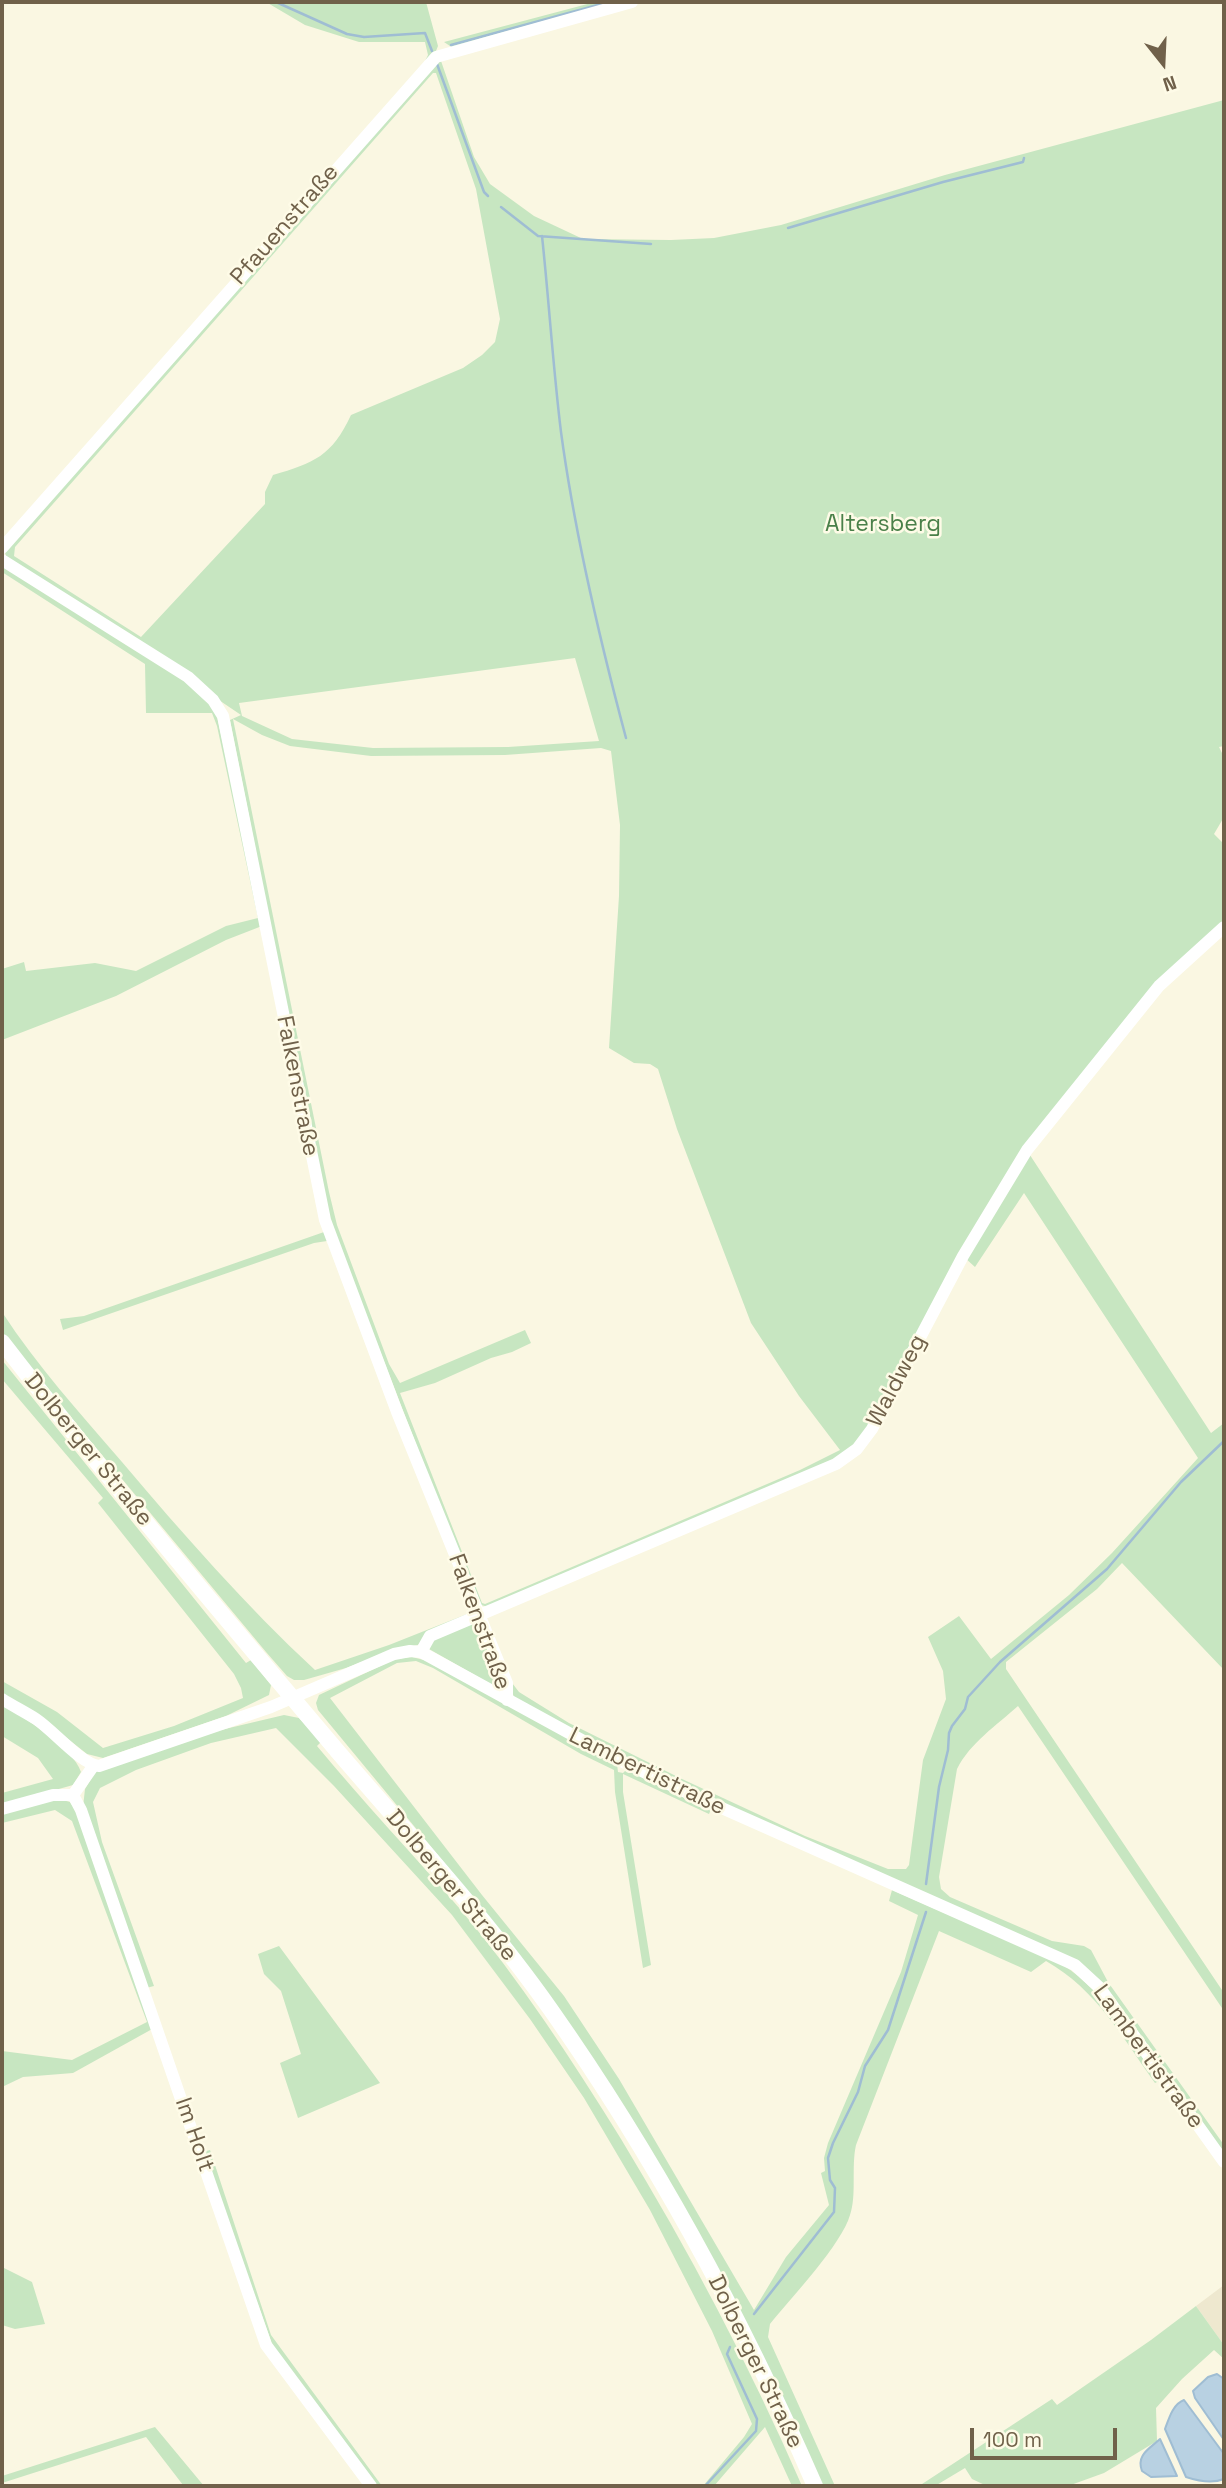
<!DOCTYPE html>
<html>
<head>
<meta charset="utf-8">
<style>
	body { margin:0 }
	#map { position:relative; width:1226px; height:2488px; overflow:hidden; background:#faf7e2; font-family:"Space Grotesk",sans-serif }
	canvas { display:block }
	.frame { position:absolute; inset:0; border:4px solid #70614a; pointer-events:none }
	.north { position:absolute; left:1128px; top:28px; width:70px; height:70px; -webkit-text-stroke:5px #fefbe7; paint-order:stroke; rotate:162deg; font-size:19px; font-weight:700; line-height:28px; text-align:center; color:#70614a }
	.north::after { content:''; display:block; margin:auto; width:24px; height:32px; background:#70614a; clip-path:polygon(50% 0,100% 100%,50% 72%,0 100%) }
	.scale { position:absolute; left:970px; top:2428px; width:147px; height:32px; box-sizing:border-box; border:4px solid #70614a; border-top:0; padding-left:9px; font-size:21px; line-height:24px; white-space:nowrap; color:#70614a; -webkit-text-stroke:5px #fefbe7; paint-order:stroke }
</style>
</head>
<body>
<div id="map">
<canvas width="1226" height="2488"></canvas>
<div class="frame"></div>
<div class="north">N</div>
<div class="scale">100 m</div>
</div>
<script>
const ctx = document.querySelector('canvas').getContext('2d');
ctx.lineJoin = 'round';
function paint(path, color) { ctx.fillStyle = color; ctx.fill(path, 'evenodd'); }
function strokePath(path, color, width, dash) { ctx.strokeStyle = color; ctx.lineWidth = width; ctx.lineCap = dash ? 'butt' : 'round'; ctx.setLineDash(dash || []); ctx.stroke(path); }
function label(font, color, halo, rows, align = 'center') {
  ctx.font = font + ' "Space Grotesk",sans-serif'; ctx.lineWidth = 5; ctx.setLineDash([]); ctx.textBaseline = 'middle'; ctx.strokeStyle = halo; ctx.fillStyle = color; for (const [text, x, y, turn = 0] of rows) {
    ctx.save(); ctx.translate(x, y); ctx.rotate((+turn || 0) * Math.PI / 180); ctx.textAlign = isNaN(turn) ? turn : align; if (halo) ctx.strokeText(text, 0, 0); ctx.fillText(text, 0, 0); ctx.restore();
  }
}
paint(new Path2D(`
	M1224,2285V2345L1196,2306Z`), '#eee8cf');
paint(new Path2D(`
	M266,2H426L438,46L436,51L425,61L428,55L425,42H359L305,25Z
	M595,2H623L453,48L444,42Z
	M440,58L474,157L490,184L534,216L583,239L671,240L714,238L781,225L945,175L1224,100V746L1219,747L1224,757V817L1214,834L1224,844V923L1157,985L1028,1152L1211,1433L1224,1423V1670L1122,1563L1097,1589L1006,1662V1669L1224,1993V2011L1018,1706C997,1725 970,1743 957,1769L939,1877L941,1889L950,1897L1052,1941L1084,1946L1091,1950L1108,1982L1224,2145V2154L1098,1979L702,1795L612,1752L514,1698L509,1679L519,1692L569,1723L682,1779L805,1836L888,1869H906L909,1865L923,1760L946,1699L943,1671L928,1637L959,1616L991,1659L1069,1595L1112,1553L1198,1458L1024,1193L975,1267L965,1258L869,1428L856,1445L832,1462L488,1607L478,1604L328,1217L230,720L241,715L6,556L5,552ZM433,73H436L476,189L500,319L495,342L482,355L463,368L351,415C332,456 314,463 273,475L265,492V504L141,637L14,556L15,547ZM575,658L599,741L508,747L373,748L292,739L242,716L239,703ZM233,719L262,735L290,746L371,756L505,755L601,748L611,751L620,825L619,896L609,1048L634,1063L650,1064L658,1069L677,1129L751,1323L799,1396L840,1450L800,1470L485,1604L482,1603L400,1393L435,1383L491,1358L512,1352L531,1343L525,1330L400,1383L389,1364L337,1225L329,1192Z
	M2,565L186,681L216,711L262,926L226,940L116,996L2,1040V969L24,962L26,971L95,963L136,971L226,926L258,918L217,726L212,713H146L145,664L2,572Z
	M312,1171L470,1603L467,1614L418,1645L393,1650L346,1668L304,1680H294L287,1676L266,1652L18,1354L2,1333V1312C37,1366 80,1413 122,1462C183,1534 246,1606 315,1670L389,1645L467,1614L468,1601L327,1241L314,1243L63,1330L60,1319L84,1316L324,1232Z
	M2,1360L246,1663L251,1660L271,1685L269,1695L226,1716L103,1758L87,1754L39,1716L2,1695V1681L57,1712L103,1748L174,1726L243,1698L241,1688L234,1674L98,1503L103,1498L2,1379Z
	M477,1621L503,1683L501,1690L429,1649L431,1640Z
	M412,1657L428,1661L617,1764L618,1772L623,1773L627,1769L711,1809L709,1814L623,1774V1792L651,1965L643,1968L615,1792L614,1770L581,1754L433,1668L416,1661L397,1663L330,1698L482,1895L564,1996L619,2079L754,2310L786,2257L829,2205L821,2173L825,2171L824,2158L828,2143L901,1972L918,1915L889,1901L892,1890L1063,1965C1105,1992 1131,2040 1161,2080L1155,2083C1122,2037 1097,1990 1046,1961L1031,1972L939,1931L856,2145C851,2167 857,2195 850,2215C842,2244 791,2298 770,2324L768,2337L835,2486H822L743,2317L476,1901L318,1710L316,1703L319,1695L395,1659Z
	M2,1704C24,1718 73,1747 81,1772L73,1785L2,1805V1793L53,1779L38,1758L2,1736Z
	M284,1715L299,1718L321,1742L317,1746C363,1802 413,1854 460,1909C520,1980 572,2060 621,2139C689,2251 750,2366 802,2486H792L765,2427L714,2486H703L744,2437L752,2424L712,2331L650,2210L584,2098L530,2019L452,1915L334,1786L276,1728L211,1743L136,1770L100,1788L93,1802L102,1842L154,1986L146,1988L83,1807L85,1789L95,1772L208,1733Z
	M55,1798L70,1802L77,1812L154,2028L73,2073L23,2077L2,2087V2051L72,2060L147,2022L72,1821L55,1810L2,1823V1812Z
	M279,1946L380,2083L298,2118L280,2063L301,2054L281,1991L264,1974L258,1954Z
	M210,2150L271,2335L382,2486H374L275,2352L203,2152Z
	M2,2267L32,2282L45,2324L15,2329L2,2325Z
	M1196,2306L1224,2345V2359L1214,2350L1182,2379L1156,2408L1157,2441L1104,2473L1068,2486H987L972,2479L965,2468L935,2486H919L1052,2399L1057,2405L1151,2340Z
	M155,2427L204,2486H181L183,2485L146,2437L2,2483V2476Z`), '#c7e6c1');
const water = new Path2D(`
	M1217,2374L1224,2379V2440L1195,2398L1193,2391L1208,2377Z
	M1184,2400L1224,2454V2479C1212,2484 1198,2481 1186,2477L1165,2429C1169,2418 1173,2404 1184,2400Z
	M1160,2439L1177,2476L1151,2477L1142,2471C1136,2455 1149,2449 1160,2439Z`);
paint(water, '#b8d1e2');
strokePath(water, '#9fbdd3', 2);
strokePath(new Path2D(`
	M276,2L347,34L364,37L425,33L432,51
	M451,45L605,3
	M437,64L484,192L488,196
	M501,207L538,236L651,244
	M788,228L943,182L1023,162L1024,158
	M542,236C549,301 553,367 561,432C575,536 599,637 626,738
	M926,1884L939,1787L948,1750L949,1733L952,1726L965,1709L968,1697L1000,1662L1107,1569L1181,1482L1224,1441
	M754,2314L834,2212L835,2188L830,2180L828,2158L833,2143L858,2092L865,2066L888,2030L926,1912
	M705,2486L756,2431L757,2419L727,2354L730,2347`), '#9fbdd3', 2.5);
strokePath(new Path2D(`
	M2,548L436,57L632,2
	M2,560L188,677L213,700L223,716L325,1220L397,1412L507,1683V1700
	M421,1652L430,1636L836,1464L857,1449L872,1429L963,1256L1027,1150L1159,986L1224,927
	M2,1699C13,1706 25,1712 36,1719C54,1731 81,1764 99,1766L271,1707L394,1654L410,1651L421,1652L611,1756L679,1789L1075,1965L1100,1988L1224,2162
	M73,1795L81,1810L266,2345L371,2486
	M73,1795L94,1765
	M2,1809L53,1795H73`), '#fff', 12);
strokePath(new Path2D(`
	M2,1342C110,1482 225,1618 339,1753C411,1837 487,1919 551,2010C655,2158 743,2320 815,2486`), '#fff', 16);
label('23px', '#70614a', '#fefbe7', [
	["Pfauenstraße",285,225,-49],
	["Falkenstraße",297,1086,79],
	["Waldweg",897,1381,-62],
	["Dolberger Straße",88,1450,51],
	["Falkenstraße",479,1622,70],
	["Lambertistraße",647,1772,26],
	["Dolberger Straße",451,1886,50],
	["Lambertistraße",1148,2057,54],
	["Im Holt",194,2135,71],
	["Dolberger Straße",755,2362,64]
]);
label('23px', '#4a8049', '#fefbe7', [
	["Altersberg",883,525]
]);
</script>
</body>
</html>
